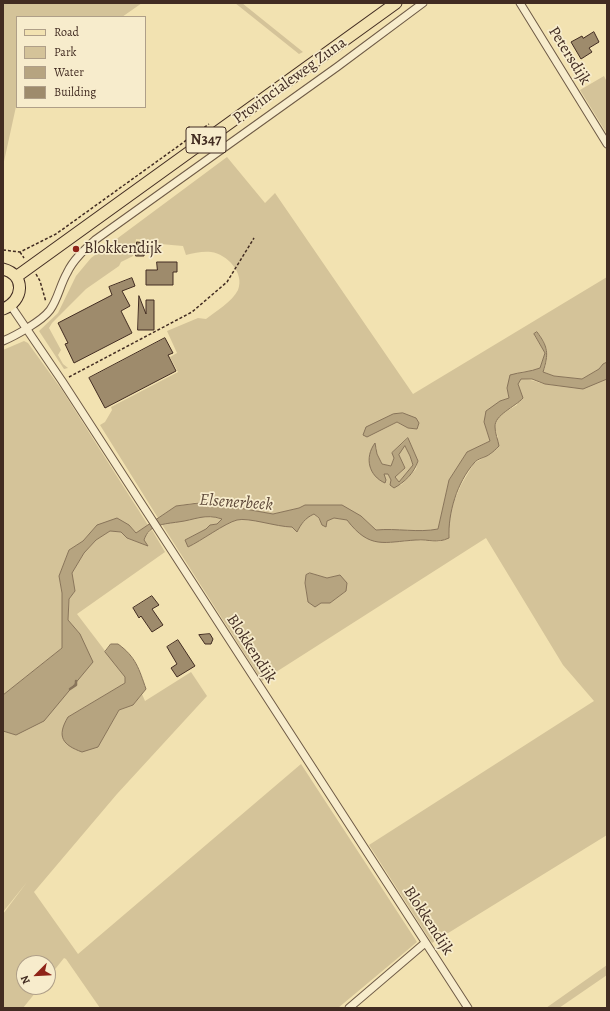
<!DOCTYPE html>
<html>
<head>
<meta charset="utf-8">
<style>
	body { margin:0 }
	#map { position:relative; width:610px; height:1011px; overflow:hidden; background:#f2e2b1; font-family:Alegreya,serif }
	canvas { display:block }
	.frame { position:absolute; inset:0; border:4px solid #422c22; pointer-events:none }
	.legend { position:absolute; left:16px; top:16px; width:130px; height:92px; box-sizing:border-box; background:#f7eccc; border:1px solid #af9f88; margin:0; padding:5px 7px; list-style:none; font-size:12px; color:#422c22 }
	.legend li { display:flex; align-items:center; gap:8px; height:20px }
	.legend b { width:20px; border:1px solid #af9f88 }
	.north { position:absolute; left:16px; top:955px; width:40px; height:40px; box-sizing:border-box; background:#f7eccc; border:1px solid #af9f88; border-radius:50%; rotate:246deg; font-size:11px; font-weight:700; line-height:16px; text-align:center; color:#422c22 }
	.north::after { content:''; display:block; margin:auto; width:14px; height:18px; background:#8f2418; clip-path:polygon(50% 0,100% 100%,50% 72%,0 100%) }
</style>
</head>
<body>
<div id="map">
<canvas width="610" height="1011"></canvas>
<div class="frame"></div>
<ul class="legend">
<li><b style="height:5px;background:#f2e2b1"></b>Road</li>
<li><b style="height:11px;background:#d4c399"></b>Park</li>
<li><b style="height:11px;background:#b6a480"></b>Water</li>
<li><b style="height:11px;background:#9e8b6c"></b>Building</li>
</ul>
<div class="north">N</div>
</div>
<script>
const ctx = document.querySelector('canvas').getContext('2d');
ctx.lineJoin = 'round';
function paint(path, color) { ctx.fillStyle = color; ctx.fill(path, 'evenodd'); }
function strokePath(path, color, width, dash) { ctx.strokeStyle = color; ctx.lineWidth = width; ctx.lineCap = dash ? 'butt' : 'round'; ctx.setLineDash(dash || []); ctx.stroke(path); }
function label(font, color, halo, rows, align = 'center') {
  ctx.font = font + ' Alegreya,serif'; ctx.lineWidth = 3.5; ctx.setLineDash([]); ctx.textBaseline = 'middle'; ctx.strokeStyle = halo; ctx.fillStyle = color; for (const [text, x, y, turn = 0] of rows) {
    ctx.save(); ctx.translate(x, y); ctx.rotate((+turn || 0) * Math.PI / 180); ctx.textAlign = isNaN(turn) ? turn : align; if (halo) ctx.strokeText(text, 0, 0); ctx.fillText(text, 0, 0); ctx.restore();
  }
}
paint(new Path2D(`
	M3,3H142L122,17H17V102L3,166Z
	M235,3H242L303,52L299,54Z
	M604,76L607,82V134L580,90Z
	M227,157L265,203L275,193L413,394L607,277V362L603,364L599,369L582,379L554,376L543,372C550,357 548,343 537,332L534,335L545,353L540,368L533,371L520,372L507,388L509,398L500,401L484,422L490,441L467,452L449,480L438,529C418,533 397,528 376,530L361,516L305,505L299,508L273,514L199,502L176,506L158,518L100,425L105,422L112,410L111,407L178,372L170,357L177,353L167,331L198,318L206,319C216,311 232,302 238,290C245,273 227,254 211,252C203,251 194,253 186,255L183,246L149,243V240L136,239L133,256L121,262L119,266L86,289L52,323L49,328L61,350L58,355L63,364L68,368L64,369L39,331L58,313L76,276L91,258ZM403,413L419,423L417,429L408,428L397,422L383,429ZM408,438L418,461L416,469L401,485L391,480L388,474H383L373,446L377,448V454L382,464L391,466L397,448Z
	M24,341L28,343L62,390L148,525L136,533L129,525H97L83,541L69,550L59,576L62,593V648L3,695V350Z
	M521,379C531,379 536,382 545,384C559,387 595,386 607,379V835L432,943L369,845L594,701L563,665L486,538L262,681L161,523C182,522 202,512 222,519L217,524L210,525L206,529L185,540L188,547C201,541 225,523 237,520C248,517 277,527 292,527L297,532C301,523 305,518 314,514L326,526L327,521L334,518L347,520L359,533L388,543L417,540L439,542L449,538L448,522L456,491L455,499L461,485L474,463L491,454L498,437L494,426L498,416L517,405L520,392L518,383ZM310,573L327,578L340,575L346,591L330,603L308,602L305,583Z
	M405,446L410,456L413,465L399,482L395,477L405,468L399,455Z
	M152,530L165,552L77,614L125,677V683L68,717L98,747L119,710L133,705L142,694L145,701L191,672L207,696L117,794L34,892L78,954L301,764L417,942L338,1008H100L66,959L64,958L48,978V963H24V987H40L23,1008H3V914L27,882L3,912V731L16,735L80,634L68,620L69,599L75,591L72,573L84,553L96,540L110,531L121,532L127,538L148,546L144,540L145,536Z
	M607,965V975L559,1008H546Z`), '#d4c399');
const water = new Path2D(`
	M537,332C548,346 549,354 543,372L554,376L582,379L599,369L603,364L607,362V379L583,389L545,384L532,379H521L518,384L523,398C515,407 494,415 495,427C495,433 498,440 499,446C496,449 493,452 490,454C485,458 478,458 474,463C457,483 448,512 449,538C436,544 430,539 416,540C384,542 370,550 347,520L334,518L327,521L326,527L322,525L319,518L314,514C305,518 301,524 297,532L292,527C277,527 248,517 237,520C225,523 201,541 188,547L185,540L206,529L210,525L217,524L222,519C205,513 195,520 178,522C165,524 149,524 144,540L148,546L127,538L121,532L110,531L96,540L84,553L72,573L75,591L69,599L68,620L80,634L93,662L44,721L16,735L3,731V695L62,648V593L59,576L69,550L83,541L97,525L117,518L129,525L136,533L176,506L206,502L273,514L299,508L305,505H342L361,516L376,530C397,528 418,533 438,529L449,480L467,452L490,441L484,422L486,411L500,401L509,398L507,388L510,375C520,372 530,372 540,368L545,353L534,334Z
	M403,413L416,418L419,423L417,429L408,428L397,422L367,437L363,435L366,427L393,414Z
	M408,438L418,461C414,473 405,482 394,488L390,485L391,480L388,474H384L386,480L385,483C369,476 364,458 375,443L377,454L382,464L391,466L394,458L392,453ZM405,446L410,456L413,465L399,482L395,477L405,468L399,455Z
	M310,573L327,578L340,575L347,583L346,591L330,603H321L315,607L308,602L305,583L306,575Z
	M111,644H118C136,657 139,669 146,689L133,705L119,710L98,747L82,752C63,745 56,737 68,717L125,683V677L105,652Z`);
paint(water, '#b6a480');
strokePath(water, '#88745a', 1);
strokePath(new Path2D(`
	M70,689L76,685V681`), '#88745a', 2.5);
const building = new Path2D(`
	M594,32L599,42L589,48L592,52L581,59L571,42L582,36L583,38Z
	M137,242L145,243L144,256H136Z
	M157,262H177V272H173V285H146V270H157Z
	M132,278L135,286L122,291L130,306L121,311L132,333L74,363L65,344L68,343L58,323L112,295L109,287Z
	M139,296L146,314V300H154V330H138Z
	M165,338L173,353L168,355L176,371L105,408L89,378Z
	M152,596L159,605L152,609L163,625L152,632L141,616L139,618L133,608Z
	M210,634L213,639L211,644H205L199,635Z
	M178,640L195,666L177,677L171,668L177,664L167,647Z`);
paint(building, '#9e8b6c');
strokePath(building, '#422c22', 1);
const minor = new Path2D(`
	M520,3L607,144
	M11,306L62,381L468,1008
	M3,341C15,336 42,321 50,310C58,299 60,285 67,273C73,260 84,250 95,240L337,67L423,3
	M349,1008L425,943`);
const primary = new Path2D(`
	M3,269C26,275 24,301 3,309
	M16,277L396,3`);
strokePath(minor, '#6e5a46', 9);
strokePath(primary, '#422c22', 13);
strokePath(new Path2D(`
	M3,250L20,252L56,234L209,124
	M20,252L24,258
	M36,274L40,281L46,302
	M69,377L192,312L227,282L254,238`), '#422c22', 1.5, [3, 2]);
strokePath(minor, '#f7eccc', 7);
strokePath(primary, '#f2e2b1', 11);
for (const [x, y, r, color] of [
	[76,249,4,"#8f2418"]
]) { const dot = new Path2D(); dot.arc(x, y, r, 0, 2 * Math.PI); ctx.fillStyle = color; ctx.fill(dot); strokePath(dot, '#f7eccc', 1.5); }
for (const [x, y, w] of [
	[206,140,40]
]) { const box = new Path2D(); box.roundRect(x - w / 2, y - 13, w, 26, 3); ctx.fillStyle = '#f7eccc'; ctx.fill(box); strokePath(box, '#422c22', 1); }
label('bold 15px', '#422c22', null, [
	["N347",206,140]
]);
label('16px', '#422c22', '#f7eccc', [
	["Petersdijk",569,56,58],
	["Provincialeweg Zuna",290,81,-36],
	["Blokkendijk",251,649,57],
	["Blokkendijk",428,921,57]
]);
label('16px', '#422c22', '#f7eccc', [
	["Blokkendijk",84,249]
], 'left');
label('italic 17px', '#5f4a3a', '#f7eccc', [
	["Elsenerbeek",236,503,4]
]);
</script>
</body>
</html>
